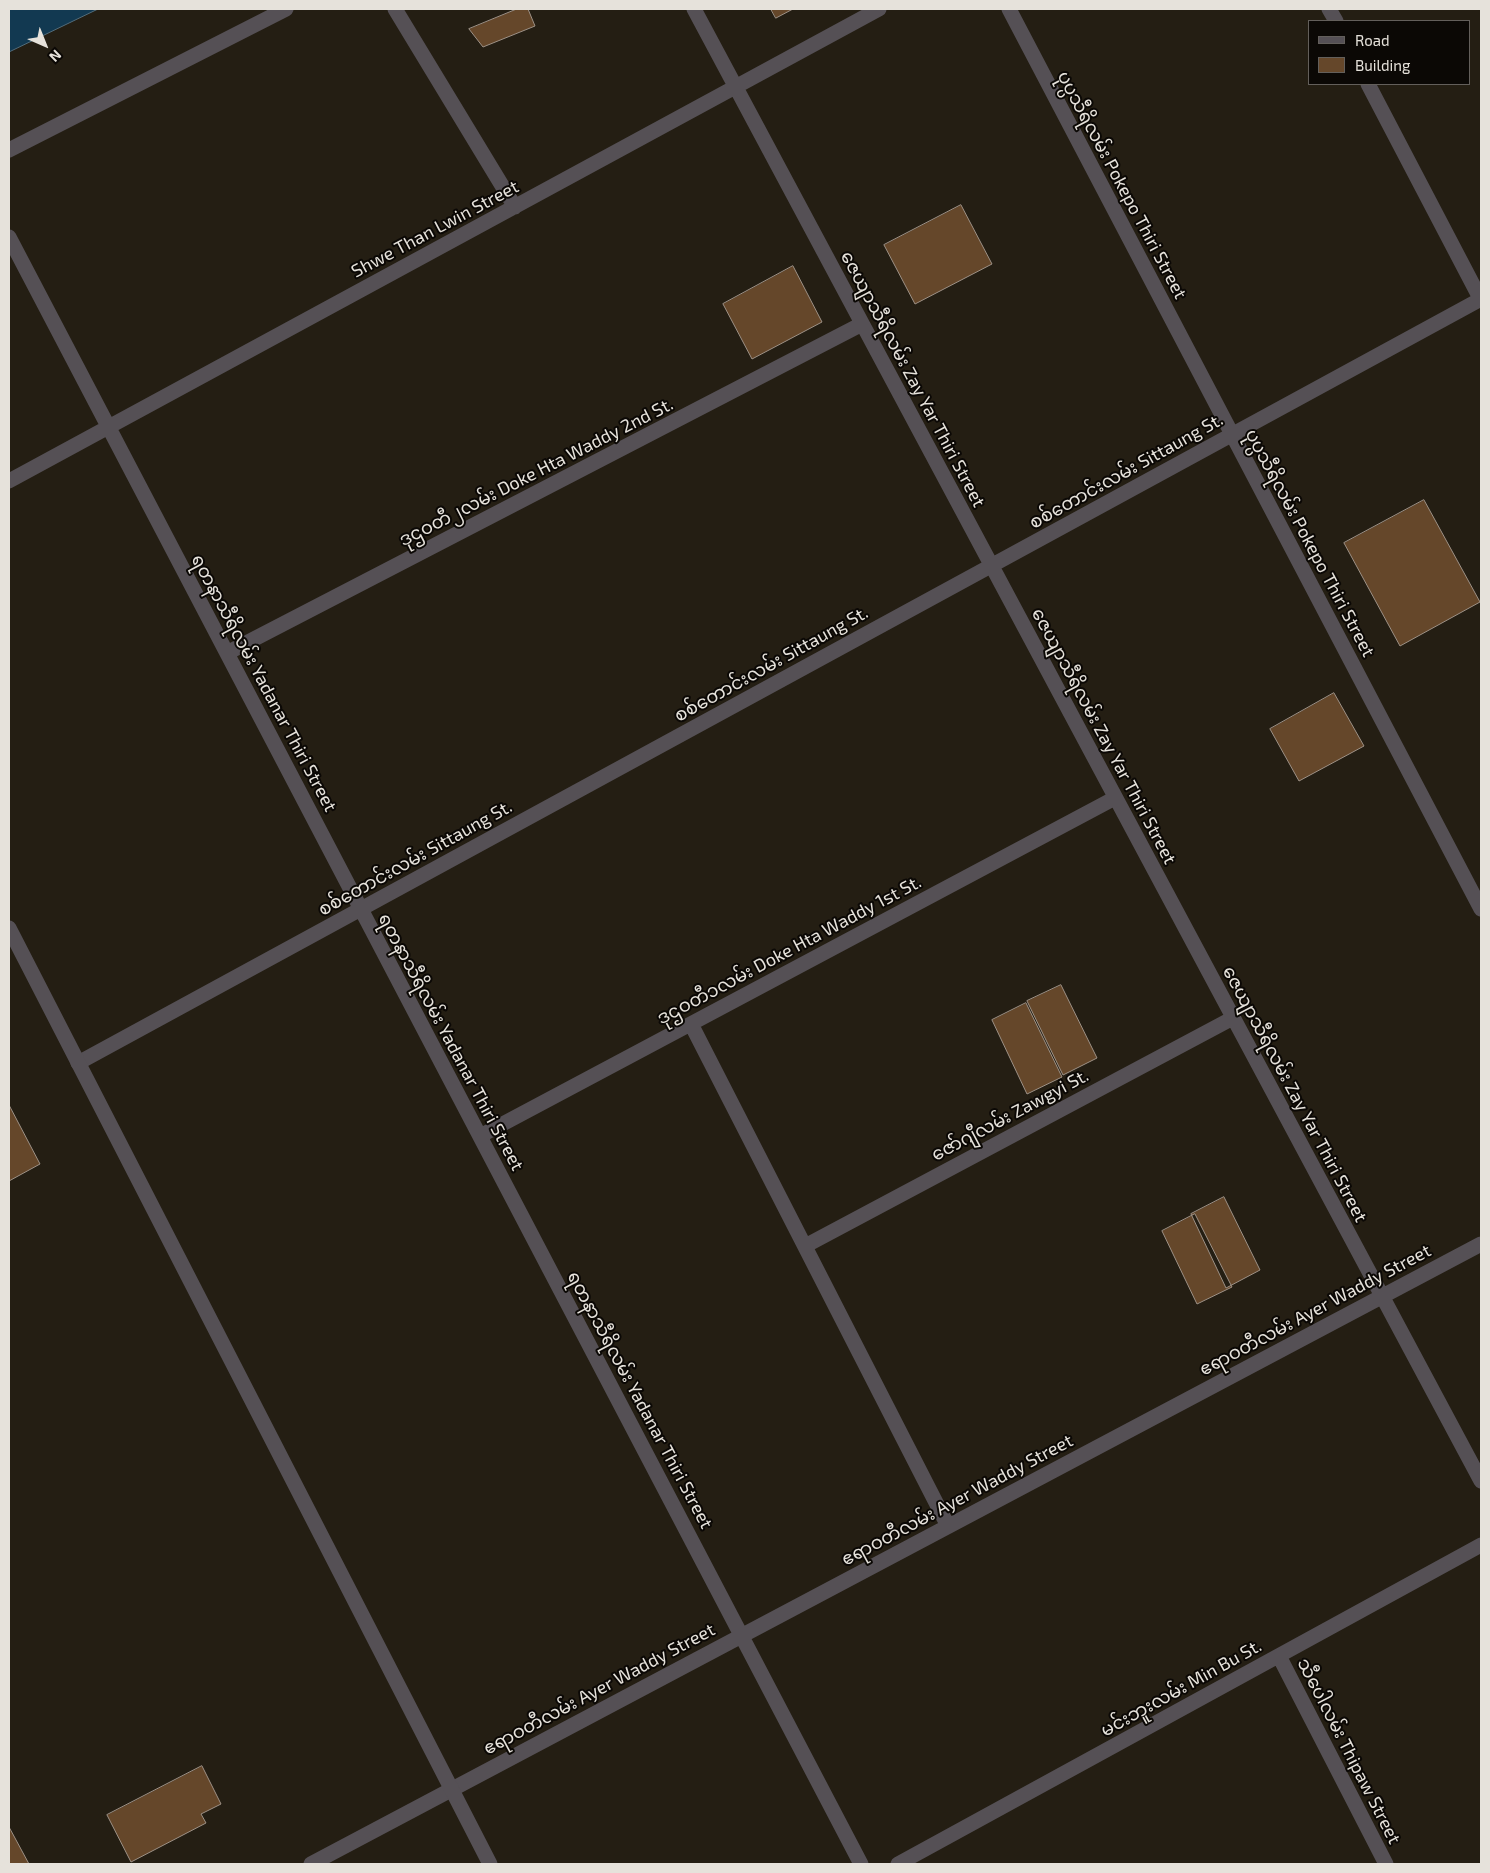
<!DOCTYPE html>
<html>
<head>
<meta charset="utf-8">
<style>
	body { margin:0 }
	#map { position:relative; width:1490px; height:1873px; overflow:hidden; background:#241e13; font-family:"Exo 2",sans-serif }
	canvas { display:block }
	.frame { position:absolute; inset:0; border:10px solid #e6e2db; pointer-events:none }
	.legend { position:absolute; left:1308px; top:20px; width:162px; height:65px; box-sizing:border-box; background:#0b0805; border:1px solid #635f5b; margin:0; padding:6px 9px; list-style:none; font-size:15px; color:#e6e2db }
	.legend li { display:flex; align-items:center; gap:10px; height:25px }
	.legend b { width:25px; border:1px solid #635f5b }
	.north { position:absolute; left:20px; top:20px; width:50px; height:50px; -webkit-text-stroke:4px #0b0805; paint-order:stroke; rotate:136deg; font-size:14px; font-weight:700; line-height:20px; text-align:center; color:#e6e2db }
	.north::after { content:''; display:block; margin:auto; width:18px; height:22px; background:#e6e2db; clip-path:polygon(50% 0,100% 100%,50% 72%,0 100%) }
</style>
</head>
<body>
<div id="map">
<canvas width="1490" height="1873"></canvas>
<div class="frame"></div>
<ul class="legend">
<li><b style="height:6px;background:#555055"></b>Road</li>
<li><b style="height:14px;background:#65472a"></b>Building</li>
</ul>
<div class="north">N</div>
</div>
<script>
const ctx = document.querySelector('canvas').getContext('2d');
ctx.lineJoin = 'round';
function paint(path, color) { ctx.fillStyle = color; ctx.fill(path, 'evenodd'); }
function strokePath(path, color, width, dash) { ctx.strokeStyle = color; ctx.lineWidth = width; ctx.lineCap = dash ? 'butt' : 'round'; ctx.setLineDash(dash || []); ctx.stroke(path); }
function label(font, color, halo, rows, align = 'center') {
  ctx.font = font + ' "Exo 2","Noto Sans Myanmar",sans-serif'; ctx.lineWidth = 4; ctx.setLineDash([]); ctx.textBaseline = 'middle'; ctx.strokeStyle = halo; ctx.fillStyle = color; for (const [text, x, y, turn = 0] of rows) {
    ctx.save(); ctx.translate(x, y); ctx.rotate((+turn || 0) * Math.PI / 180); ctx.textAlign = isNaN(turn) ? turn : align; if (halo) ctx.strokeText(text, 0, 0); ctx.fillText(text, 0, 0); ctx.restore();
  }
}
const water = new Path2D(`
	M9,9H98L9,52Z`);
paint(water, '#123951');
strokePath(water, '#526c7a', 1);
const building = new Path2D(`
	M517,9H528L535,26L483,47L469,29Z
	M771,9H793L776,18Z
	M961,205L992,264L915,304L884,245Z
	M793,266L822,322L752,359L723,304Z
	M1424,500L1480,602L1400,646L1344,543Z
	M1334,693L1364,746L1299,781L1270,729Z
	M1061,985L1097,1058L1063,1075L1027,1001Z
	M1026,1003L1062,1077L1027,1094L992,1020Z
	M9,1105L40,1164L9,1181Z
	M1224,1197L1260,1270L1226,1288L1191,1214Z
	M1195,1214L1232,1287L1197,1304L1162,1231Z
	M202,1766L221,1804L201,1814L206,1823L131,1862L107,1815Z
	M9,1827L29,1864H9Z`);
paint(building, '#65472a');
strokePath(building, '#9d9186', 1);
strokePath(new Path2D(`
	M395,9L515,207
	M694,9L1481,1481
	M1009,9L1481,909
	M1329,9L1336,21
	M1368,84L1481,300
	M9,150L286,9
	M9,237L861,1864
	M9,481L879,9
	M227,653L862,324
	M691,1024L948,1526
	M78,1063L1481,299
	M480,1136L1115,798
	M805,1246L1233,1018
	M1279,1656L1386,1864
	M311,1864L1481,1244
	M898,1864L1481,1545`), '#555055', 15);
strokePath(new Path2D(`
	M9,928L490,1864`), '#555055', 15);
label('18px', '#e6e2db', '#0b0805', [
	["ပုပ္ပသီရိလမ်း Pokepo Thiri Street",1122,185,62],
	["Shwe Than Lwin Street",435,229,-28],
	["ဇေယျာသီရိလမ်း Zay Yar Thiri Street",913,379,62],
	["စစ်တောင်းလမ်း Sittaung St.",1126,471,-29],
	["ဒုဌဝတီ၂လမ်း Doke Hta Waddy 2nd St.",536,472,-27],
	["ပုပ္ပသီရိလမ်း Pokepo Thiri Street",1310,543,62],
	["စစ်တောင်းလမ်း Sittaung St.",771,664,-29],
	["ရတနာသီရိလမ်း Yadanar Thiri Street",264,683,62],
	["ဇေယျာသီရိလမ်း Zay Yar Thiri Street",1104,736,62],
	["စစ်တောင်းလမ်း Sittaung St.",415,858,-29],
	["ဒုဌဝတီ၁လမ်း Doke Hta Waddy 1st St.",789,950,-28],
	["ရတနာသီရိလမ်း Yadanar Thiri Street",451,1042,62],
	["ဇေယျာသီရိလမ်း Zay Yar Thiri Street",1295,1094,62],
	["ဇော်ဂျီလမ်း Zawgyi St.",1010,1115,-28],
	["ဧရာဝတီလမ်း Ayer Waddy Street",1315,1310,-28],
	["ရတနာသီရိလမ်း Yadanar Thiri Street",640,1400,62],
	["ဧရာဝတီလမ်း Ayer Waddy Street",957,1500,-28],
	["မင်းဘူးလမ်း Min Bu St.",1181,1688,-29],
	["ဧရာဝတီလမ်း Ayer Waddy Street",599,1689,-28],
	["သီပေါလမ်း Thipaw Street",1349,1751,63]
]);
</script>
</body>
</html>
